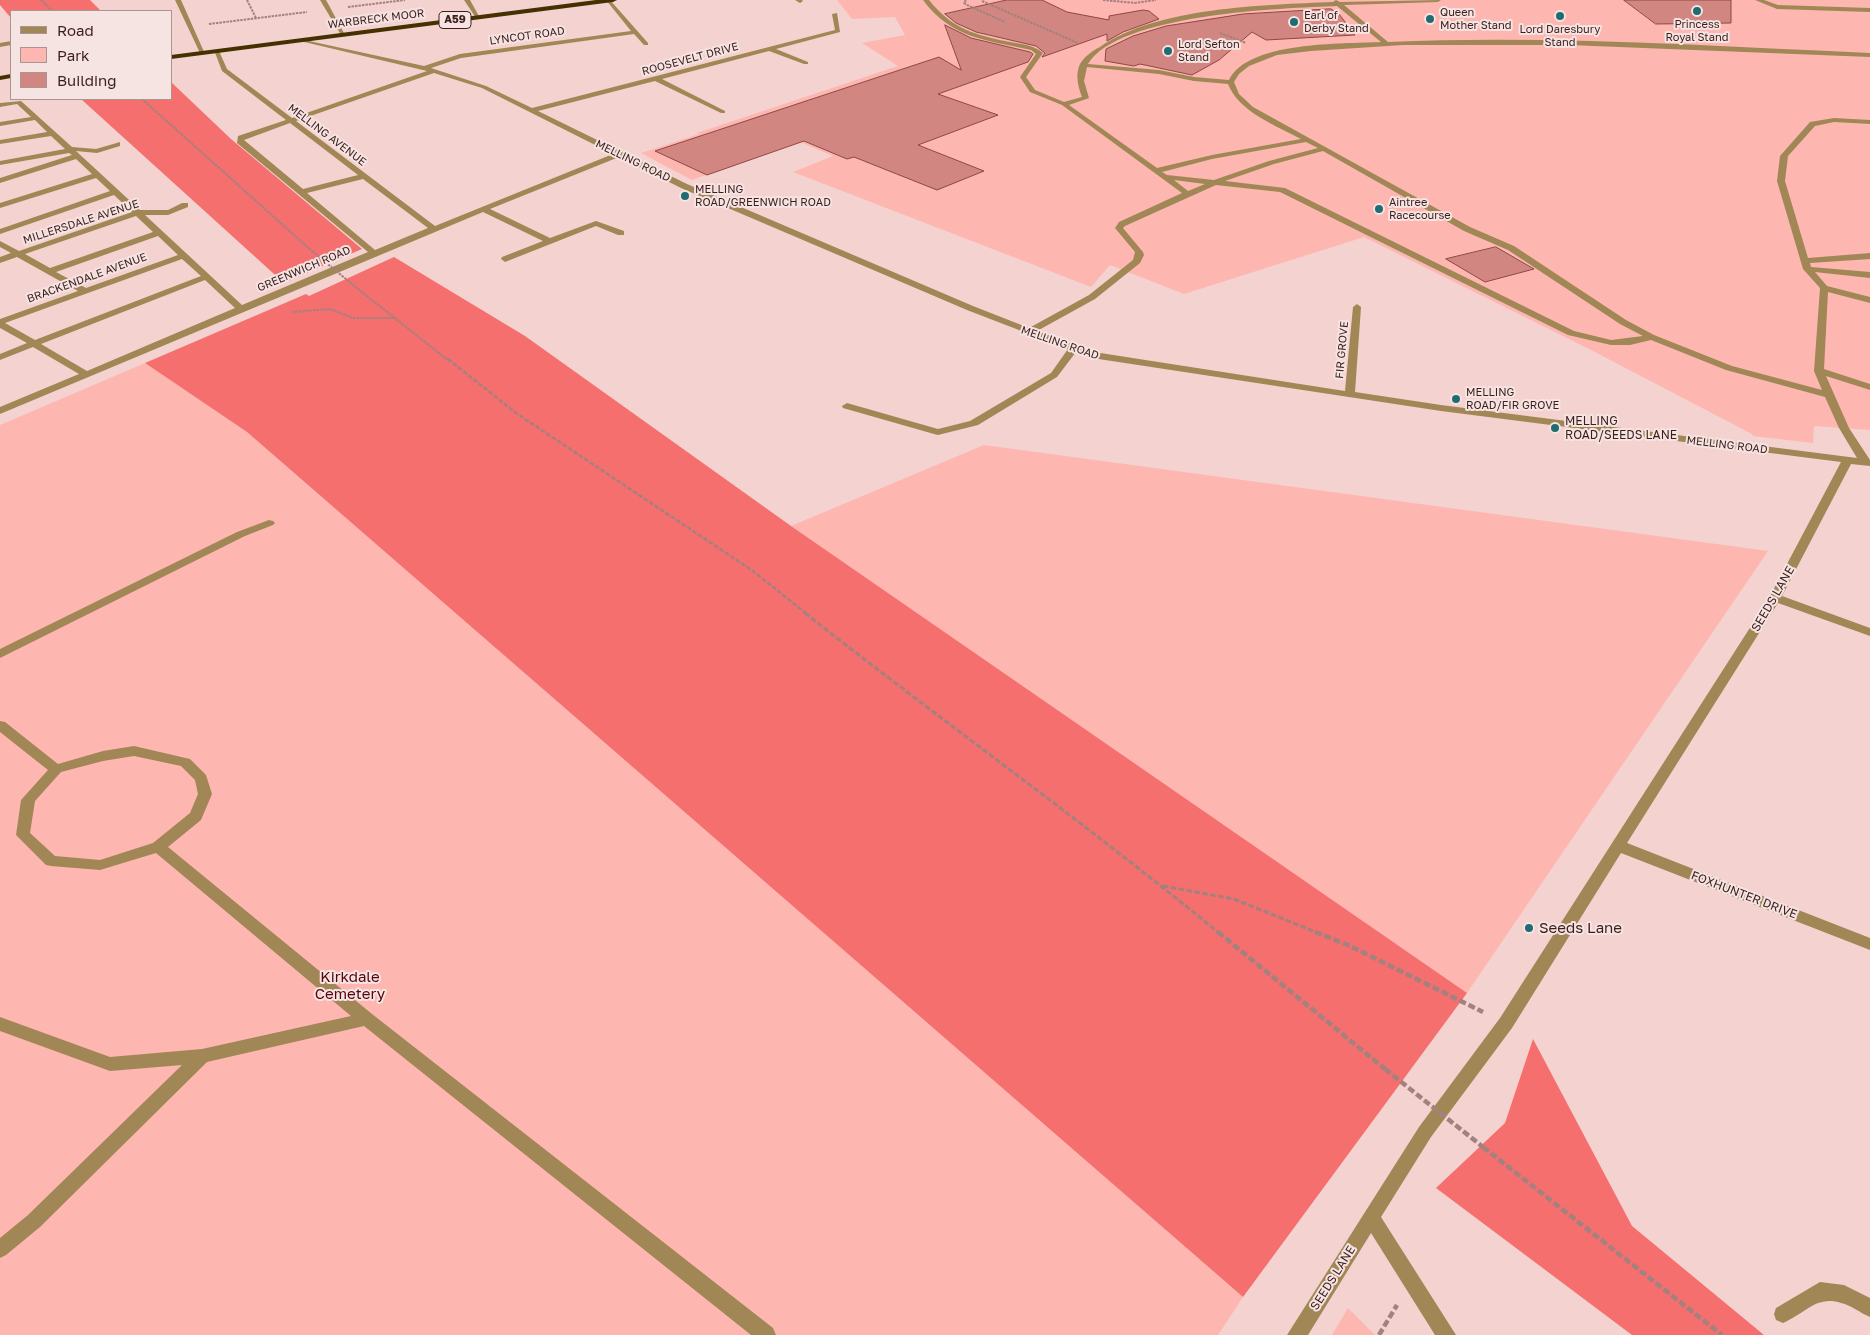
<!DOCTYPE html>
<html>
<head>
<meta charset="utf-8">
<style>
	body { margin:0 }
	#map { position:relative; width:1870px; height:1335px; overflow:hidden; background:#f4d2cf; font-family:"Golos Text",sans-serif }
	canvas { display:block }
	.legend { position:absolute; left:10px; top:10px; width:162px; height:90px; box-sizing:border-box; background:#f5e4e2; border:1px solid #ab9593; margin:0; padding:6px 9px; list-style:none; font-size:15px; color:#3d1e1d }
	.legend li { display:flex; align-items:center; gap:10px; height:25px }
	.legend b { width:25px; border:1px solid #ab9593 }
</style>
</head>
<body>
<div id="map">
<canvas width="1870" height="1335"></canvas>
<ul class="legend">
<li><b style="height:6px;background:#a18755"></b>Road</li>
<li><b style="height:14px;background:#feb6b1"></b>Park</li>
<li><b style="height:14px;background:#d28681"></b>Building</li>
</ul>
</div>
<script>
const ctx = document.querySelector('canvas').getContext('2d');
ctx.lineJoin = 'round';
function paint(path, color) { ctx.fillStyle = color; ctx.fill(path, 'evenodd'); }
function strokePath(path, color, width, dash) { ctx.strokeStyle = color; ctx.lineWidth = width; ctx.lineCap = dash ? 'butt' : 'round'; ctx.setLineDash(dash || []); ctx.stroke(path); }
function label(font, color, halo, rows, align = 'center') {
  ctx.font = font + ' "Golos Text",sans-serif'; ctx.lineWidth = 4; ctx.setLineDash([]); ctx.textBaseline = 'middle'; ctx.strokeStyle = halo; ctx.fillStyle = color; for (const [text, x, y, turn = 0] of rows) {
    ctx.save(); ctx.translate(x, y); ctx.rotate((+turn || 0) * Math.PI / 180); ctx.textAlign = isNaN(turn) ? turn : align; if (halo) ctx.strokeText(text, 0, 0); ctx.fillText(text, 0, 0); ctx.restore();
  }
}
paint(new Path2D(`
	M837,0H1870V430L1814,426L1813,443L1753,436L1752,434L1589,349L1364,237L1184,294L1110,265L1091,287L793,172L833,156L800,142L692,180L641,153L699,134L697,133L898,66L862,43L905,35L895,17L852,19Z
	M145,363L247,432L1243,1297L1218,1335H0V425Z
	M984,445L1768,551L1467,993L791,526Z
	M1348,1308L1375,1335H1332Z`), '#feb6b1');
paint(new Path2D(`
	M0,0H90L101,11H11V18L0,5Z
	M171,82L231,139L362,249L284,283L81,99H171Z
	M394,257L525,336L791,526L1467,993L1243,1297L247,432L145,363L306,294L309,296Z
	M1533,1039L1632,1226L1764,1335H1632L1436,1188L1505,1123Z`), '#f46f6d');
const building = new Path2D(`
	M1007,0H1042L1067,12L1109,20V16L1143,10L1149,11L1159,19L1123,32L1107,41V34L1042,57L1045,53L1036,46L976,32L956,23L945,14Z
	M1624,0H1731V23L1656,24Z
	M1331,9L1339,14L1355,35L1266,40L1252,32L1219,60L1192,75L1140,64L1134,66L1105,61L1106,49L1133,36L1166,26L1243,14Z
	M945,25L971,38L1030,52L1033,54L1028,62L938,94L998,115L918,145L984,171L937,190L854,157L847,159L804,141L707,175L655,151L939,57L961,70Z
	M1496,247L1534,269L1485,282L1446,259Z`);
paint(building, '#d28681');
strokePath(building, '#8e4846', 1);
strokePath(new Path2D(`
	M41,0L52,11
	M247,0L256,18
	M966,0L964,3L967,5L1005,22
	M1103,0L1135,3L1156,0
	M982,1L1078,43
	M348,7L405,0
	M209,24L307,12
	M1220,33L1246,43
	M142,99L312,251
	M358,289L449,361
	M292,312L330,309L353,318H396`), '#a2817f', 2, [2.5, 1]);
strokePath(new Path2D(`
	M448,359L516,413L753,571L807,614`), '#a2817f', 2.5, [4.5, 2]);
strokePath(new Path2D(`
	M805,613C942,721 1084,822 1219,933
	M1163,886L1234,899L1318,933`), '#a2817f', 3, [5.5, 2.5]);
strokePath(new Path2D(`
	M1218,932L1385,1069
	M1315,932L1348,945L1483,1012
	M1483,1147L1722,1335
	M1379,1335L1397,1305`), '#a2817f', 4.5, [7, 3]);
paint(new Path2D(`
	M175,0H181L205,54L200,53Z
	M320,0H326L345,35H341Z
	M464,0H470L480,18H476Z
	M606,0H610L648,43V45H644L634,34L461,58L431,68L486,86L532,108L835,30L832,14L837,13L840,32L776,49L808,62V64H804L769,51L662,79L725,111V113H721L655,81L538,111L687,184L973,306L1029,328L1089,295L1133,260L1135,252L1115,228L1119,222L1182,193L1062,105L1030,92L1020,77L1036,54L1031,50C987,40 952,39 923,0H929C952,29 975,35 1010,42C1021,44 1034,45 1043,53L1026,77L1035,90L1064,102L1082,97C1078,87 1075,74 1080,64C1084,57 1092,51 1100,47C1157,7 1264,5 1333,2L1336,0L1340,2L1441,0L1438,2L1344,5L1388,42C1548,35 1710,46 1870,53V57L1569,45H1403L1311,51L1277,55L1249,66L1239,74L1234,82L1239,94L1253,107L1470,227L1514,246L1626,320L1654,335L1732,366L1822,390L1814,371L1820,288L1803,269L1777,181L1780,156L1810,122L1834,118L1870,120V124L1834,122L1815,126L1788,156L1785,181L1808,258L1870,253V259L1810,263L1811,267L1870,272V278L1815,272L1827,286L1870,297V303L1828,292L1824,369L1870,384V390L1826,376L1849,428L1870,460V466L1851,464L1782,596L1870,628V636L1778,603L1627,843L1870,938V950L1621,853L1512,1028L1431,1137L1381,1217L1456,1335H1435L1371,1233L1308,1335H1287L1419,1127L1500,1018L1769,598L1841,462L1441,411L1092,358L1076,352L1057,377L978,425L938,435L934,434L843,408L842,406L847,403L938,429L970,421L1051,373L1068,349L1025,334L1024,332L967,310L681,188L619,157L490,209L550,238L596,221L624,231V235H618L596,226L505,262L501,259L502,257L543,241L483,212L0,414V407L79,374L33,347L0,360V354L27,343L0,328V319L78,291L17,257L0,263V257L11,253L0,247V241L19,251L132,212L114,195L0,234V229L110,191L96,178L0,208V203L92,174L76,159L0,183V178L72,155L69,153L0,165V161L65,149L51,136L0,144V140L47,132L35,120L0,126V122L31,117L17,104L0,107V103L21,101L72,147L96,149L120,142V146L97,153L76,151L140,210H168L182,203H188V207L168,215H145L242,305L368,252L237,143L238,136L286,120L222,71L214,50L219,51L227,69L292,118L427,71L300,41V39L424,66L460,54L631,31ZM1337,6L1381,42C1342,44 1248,41 1229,80L1194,77L1159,70L1088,64C1118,14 1283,8 1337,6ZM1087,67L1159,74L1194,81L1228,84C1239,112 1275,125 1301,139L1212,155L1157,168L1069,105L1089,98L1084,81ZM434,73L482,88L613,154L435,226L296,121ZM290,123L358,175L303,189L244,140ZM1306,142L1318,148L1269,161L1214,180L1167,175L1162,172L1212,159ZM1323,151L1464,231L1508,250L1620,324L1643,336L1611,340L1574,331L1285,188L1225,181L1274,164ZM363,179L428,228L375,250L307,193ZM1174,180L1205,184L1188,191ZM1216,185L1280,192L1568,335L1611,345H1630L1651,340L1726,370L1825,397L1839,428L1857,458L1441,405L1355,392L1361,307L1357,304L1353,307L1345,391L1094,352L1037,331L1095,299L1140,263L1144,255L1143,252L1123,228L1125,226ZM136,216L153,232L50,268L25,254ZM158,236L178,255L86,288L56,272ZM182,259L201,276L35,340L5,323ZM205,280L235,308L87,371L41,344Z
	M795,0H802L803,1L800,3Z
	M1755,0H1764L1778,5L1870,8V12L1777,9Z
	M11,41V45L0,47V43Z
	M269,520L273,521L275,523L273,525L245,536L0,658V649L237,532Z
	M0,721L5,722L58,764L103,751L134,746L190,759L206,775L212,794L201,820L168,847L372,1014L773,1328L776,1335H751L364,1026L207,1062L40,1227L6,1255L0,1258V1238L28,1215L182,1065L110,1071L0,1031V1017L110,1057L202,1049L351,1016L156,853L100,870L51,866L46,865L16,835L21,800L48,770L0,732ZM134,756L181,766L195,780L198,794L190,813L153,843L100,860L55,856L30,833L35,801L61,772L103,761Z
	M1820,1282L1844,1285L1870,1298V1317C1860,1313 1851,1305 1841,1303C1816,1295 1805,1314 1783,1323L1776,1320L1774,1314L1776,1308Z`), '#a18755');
paint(new Path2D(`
	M596,0H617L613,2L171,59V55Z
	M11,74V78L0,80V76Z`), '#443001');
strokePath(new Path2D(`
	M312,251L358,289`), '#a2817f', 2, [2.5, 1]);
strokePath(new Path2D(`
	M1385,1069L1483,1147`), '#a2817f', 4.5, [7, 3]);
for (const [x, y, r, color] of [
	[1697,11,5,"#206c72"],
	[1560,16,5,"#206c72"],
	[1430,19,5,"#206c72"],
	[1294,22,5,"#206c72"],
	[1168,51,5,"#206c72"],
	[685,196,5,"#206c72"],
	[1379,209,5,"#206c72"],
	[1456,399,5,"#206c72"],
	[1555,428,5,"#206c72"],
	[1529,928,5,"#206c72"]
]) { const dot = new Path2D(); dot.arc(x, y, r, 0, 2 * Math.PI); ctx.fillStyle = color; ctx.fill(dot); strokePath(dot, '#f5e4e2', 2); }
label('11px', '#3d1e1d', '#f5e4e2', [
	["Queen",1440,13],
	["Mother Stand",1440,26],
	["Earl of",1304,16],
	["Derby Stand",1304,29],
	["Princess",1697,25,"center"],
	["Royal Stand",1697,38,"center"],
	["Lord Daresbury",1560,30,"center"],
	["Stand",1560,43,"center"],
	["Lord Sefton",1178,45],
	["Stand",1178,58],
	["MELLING",695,190],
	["ROAD/GREENWICH ROAD",695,203],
	["Aintree",1389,203],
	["Racecourse",1389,216],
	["MELLING",1466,393],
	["ROAD/FIR GROVE",1466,406]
], 'left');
label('11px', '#3d1e1d', '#f5e4e2', [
	["WARBRECK MOOR",376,19,-7],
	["LYNCOT ROAD",527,36,-8],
	["ROOSEVELT DRIVE",690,59,-15],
	["MELLING AVENUE",327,135,37],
	["MELLING ROAD",633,161,26],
	["MILLERSDALE AVENUE",81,222,-18],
	["GREENWICH ROAD",304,269,-23],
	["BRACKENDALE AVENUE",87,278,-20],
	["MELLING ROAD",1060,343,19],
	["FIR GROVE",1342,350,-85],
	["MELLING ROAD",1727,445,7]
]);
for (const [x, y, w] of [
	[455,20,32]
]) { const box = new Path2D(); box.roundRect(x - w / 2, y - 8.5, w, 17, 4); ctx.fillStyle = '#f5e4e2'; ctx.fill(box); strokePath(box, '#3d1e1d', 1); }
label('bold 11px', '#3d1e1d', null, [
	["A59",455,20]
]);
label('12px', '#3d1e1d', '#f5e4e2', [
	["MELLING",1565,421],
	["ROAD/SEEDS LANE",1565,435]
], 'left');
label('12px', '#3d1e1d', '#f5e4e2', [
	["SEEDS LANE",1773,599,-60],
	["FOXHUNTER DRIVE",1744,895,21],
	["SEEDS LANE",1333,1278,-58]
]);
label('15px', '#3d1e1d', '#f5e4e2', [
	["Seeds Lane",1539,928]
], 'left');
label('15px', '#59020d', '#f5e4e2', [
	["Kirkdale",350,977],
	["Cemetery",350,994]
]);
</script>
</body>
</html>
